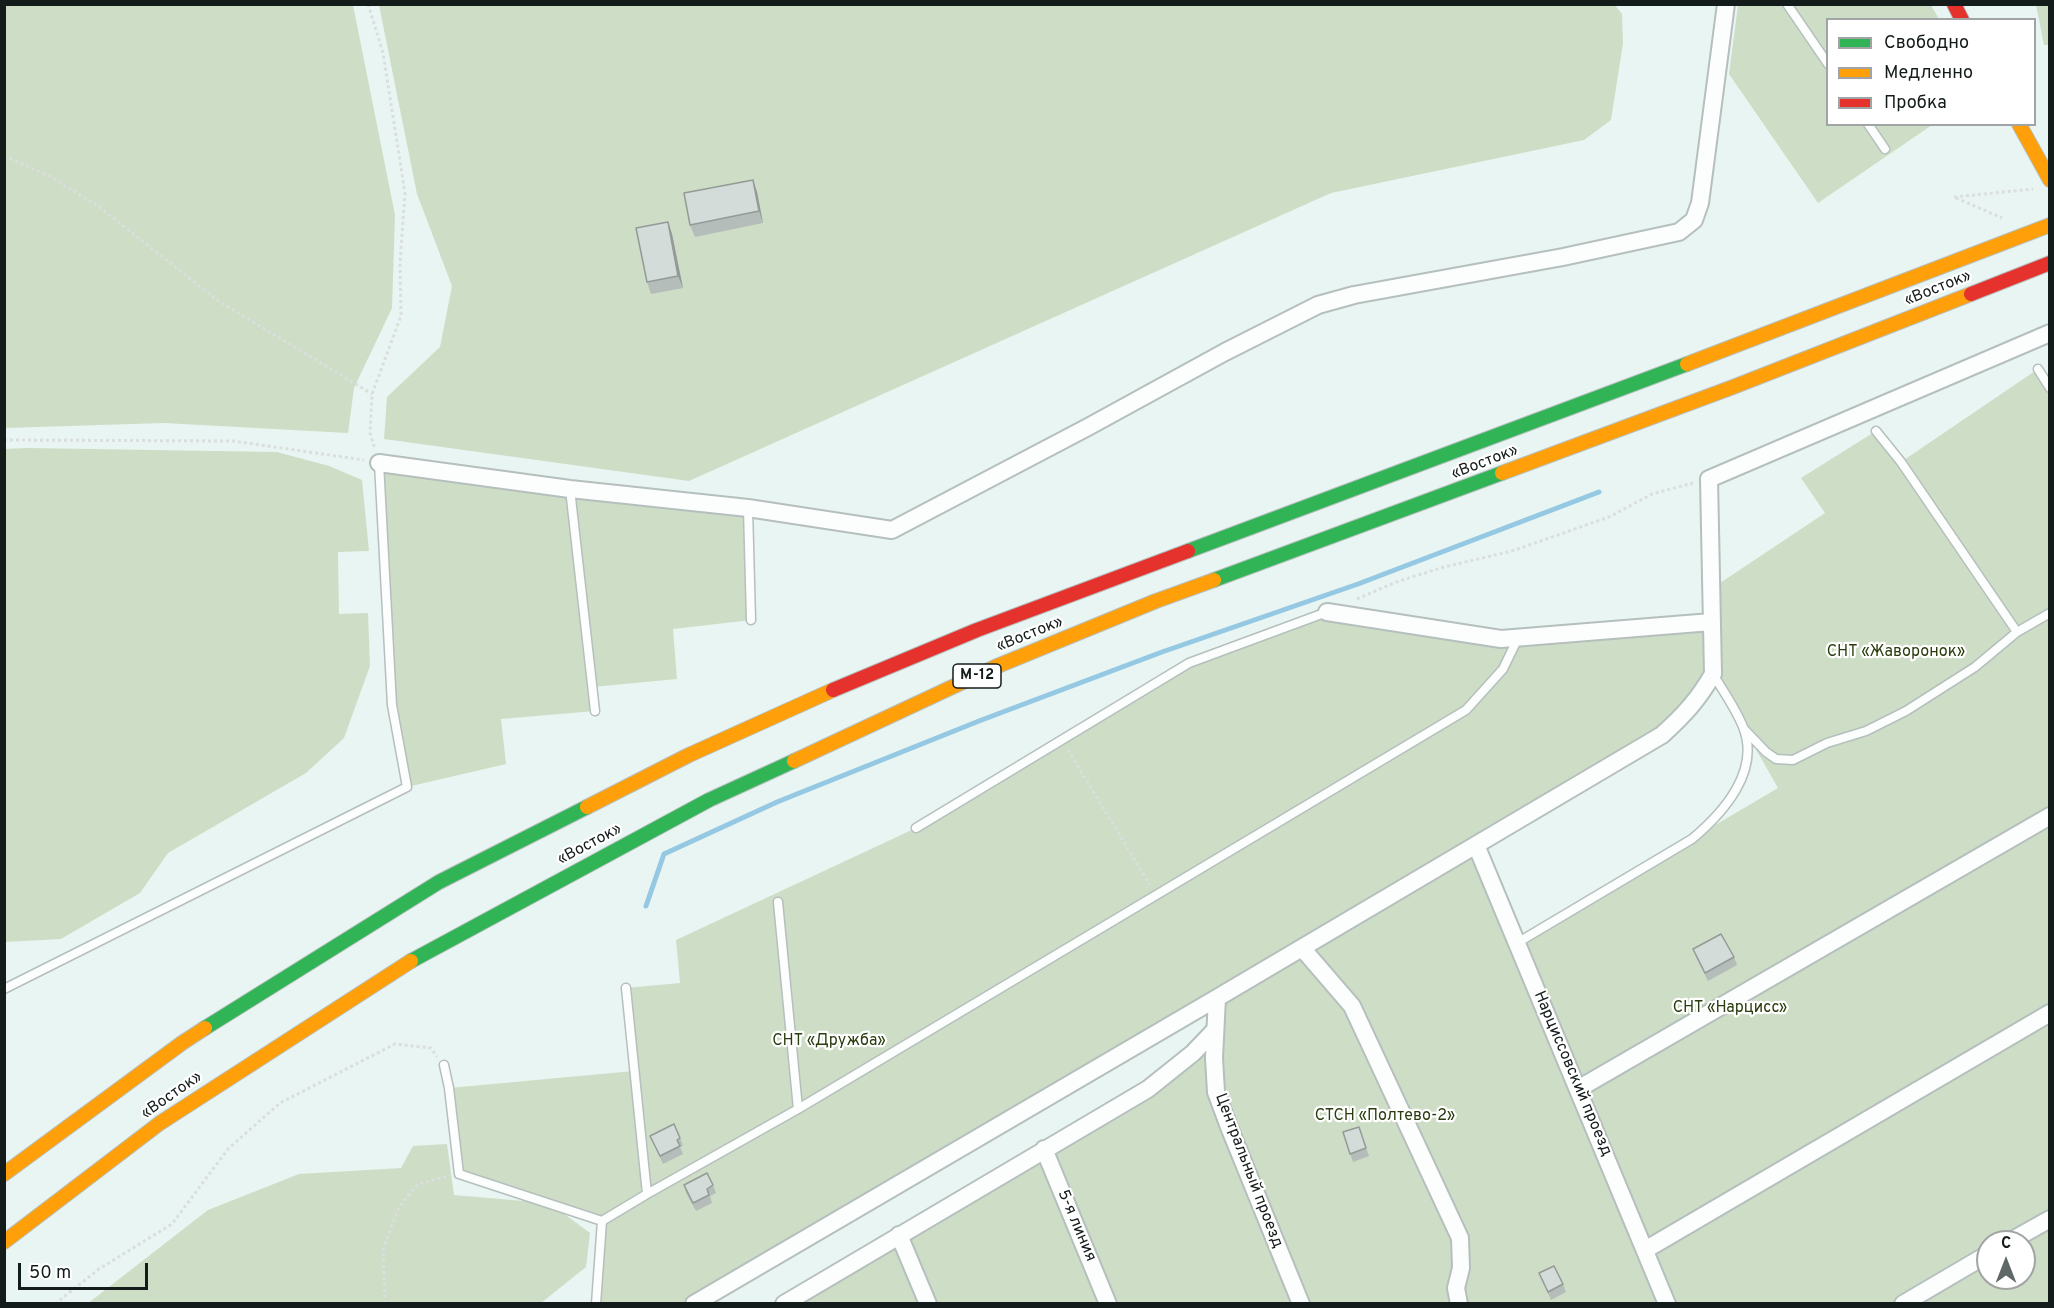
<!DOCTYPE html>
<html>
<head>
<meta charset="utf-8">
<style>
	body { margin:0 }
	#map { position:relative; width:2054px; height:1308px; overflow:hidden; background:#e9f5f2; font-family:Overpass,sans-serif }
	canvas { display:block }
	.frame { position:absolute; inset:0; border:6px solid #141c1b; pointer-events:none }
	.legend { position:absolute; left:1826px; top:18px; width:210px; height:108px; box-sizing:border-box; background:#fff; border:2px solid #a1a4a4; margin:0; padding:8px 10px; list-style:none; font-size:18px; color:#141c1b }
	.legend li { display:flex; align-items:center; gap:12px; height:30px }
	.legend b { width:30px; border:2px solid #a1a4a4 }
	.north { position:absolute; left:1976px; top:1230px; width:60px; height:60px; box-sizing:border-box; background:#fff; border:2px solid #a1a4a4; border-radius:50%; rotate:0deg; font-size:16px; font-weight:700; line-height:24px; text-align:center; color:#141c1b }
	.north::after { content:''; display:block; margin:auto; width:21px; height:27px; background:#5f6866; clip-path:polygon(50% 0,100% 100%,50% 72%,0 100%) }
	.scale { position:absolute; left:18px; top:1263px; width:130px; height:27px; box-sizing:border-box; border:3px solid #141c1b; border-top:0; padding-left:8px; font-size:18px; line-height:21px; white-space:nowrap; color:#141c1b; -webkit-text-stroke:4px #fff; paint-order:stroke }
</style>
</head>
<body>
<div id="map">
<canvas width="2054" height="1308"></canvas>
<div class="frame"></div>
<ul class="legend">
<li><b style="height:8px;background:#30b455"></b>Свободно</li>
<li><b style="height:8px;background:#ff9f0a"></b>Медленно</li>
<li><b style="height:8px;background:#e5322d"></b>Пробка</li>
</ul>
<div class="north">С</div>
<div class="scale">50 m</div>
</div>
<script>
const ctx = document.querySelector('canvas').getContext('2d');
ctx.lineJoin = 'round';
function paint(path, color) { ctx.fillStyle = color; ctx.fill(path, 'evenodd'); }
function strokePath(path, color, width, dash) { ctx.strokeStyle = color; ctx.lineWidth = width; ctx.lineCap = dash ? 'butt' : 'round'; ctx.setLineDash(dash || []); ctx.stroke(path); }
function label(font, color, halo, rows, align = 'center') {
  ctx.font = font + ' Overpass,sans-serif'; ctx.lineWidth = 4.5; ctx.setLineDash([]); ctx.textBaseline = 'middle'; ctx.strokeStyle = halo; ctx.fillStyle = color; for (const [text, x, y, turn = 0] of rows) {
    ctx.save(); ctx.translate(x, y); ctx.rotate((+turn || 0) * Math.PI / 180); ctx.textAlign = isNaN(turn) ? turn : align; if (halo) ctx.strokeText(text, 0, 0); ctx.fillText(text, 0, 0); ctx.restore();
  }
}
paint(new Path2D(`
	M1614,4L1622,14L1623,43L1611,120L1584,140L1331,193L689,481L384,439L387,397L440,347L452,286L417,194L379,5Z
	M4,5H353L395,215L392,308L354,388L348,433L164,423L5,428Z
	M1738,5H1931L1939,19L1828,20V124L1932,125L1818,203L1729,74Z
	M2036,5H2049V45H2044Z
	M2038,369L2049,388V1303H784L1148,1089L1215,1030L1217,999L693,1303H596L602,1221L552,1205L590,1233L586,1267L541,1303L87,1304L208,1210L299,1174L401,1168L413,1146L447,1144L454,1195L547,1203L459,1174L449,1088L634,1071L626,988L680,983L676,940L916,828L1189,663L1327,612L1501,638L1711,622V589L1825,513L1801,478L1876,431L1901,462ZM1713,674L1778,788L1517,942L1476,845L1686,714ZM1988,1242H2024V1278H1988Z
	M28,448L277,452L329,466L362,480L369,551L338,552L339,614L368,613L370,666L344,738L306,773L168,853L140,893L61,939L5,942L4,449Z
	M379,463L748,508L751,620L673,629L677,679L593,687L595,711L501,719L506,764L407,787L392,705Z`), '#ceddc5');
strokePath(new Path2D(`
	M646,906L664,854L777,802L979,721L1162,652L1358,584L1599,492`), '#95c8e3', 5);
const lane = new Path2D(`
	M1787,4L1828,64
	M1868,124L1885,149
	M2038,369L2050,388
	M1876,431L1901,462L2017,632
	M570,489L595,711
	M748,508L751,620
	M1744,729L1766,752L1776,759L1793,760L1827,743L1866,731L1906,711L1975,667L2017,632L2050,613
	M916,828L1189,663L1327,612
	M778,902L798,1109
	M1517,943L1692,839C1723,813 1761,771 1743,727C1736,709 1723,691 1713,674
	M4,989L407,787L392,705L379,463
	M444,1065L449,1088L459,1174L602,1221
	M647,1194L798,1109L1466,710L1503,669L1518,638
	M596,1304L602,1221L647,1194L626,988`);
const street = new Path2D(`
	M379,463L570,489L748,508L892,530L1088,427L1225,352L1318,305L1354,295L1563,257L1679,232L1694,220L1700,203L1726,4
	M1327,612L1501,639L1711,622
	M1476,845L1667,1304
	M1302,948L1352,1006L1460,1238L1461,1268L1456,1288L1459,1304
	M1217,998L1214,1058L1216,1092L1229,1127L1301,1304
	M1578,1089L2050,816
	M1044,1149L1108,1304
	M899,1235L928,1304
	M2009,1242L2050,1219
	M1645,1250L2050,1013
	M694,1304L1217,998L1662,735C1684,715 1698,700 1713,674L1709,479L2050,333
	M784,1304L1148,1089L1193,1053L1215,1030
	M1903,1304L1988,1254`);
const fast = new Path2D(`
	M1188,551L1687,364
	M1214,580L1502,473
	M411,961L709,800L794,761
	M205,1028L439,882L587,807`);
const slow = new Path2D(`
	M2019,124L2050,180
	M1687,364L2050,225
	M1502,473L1733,387L1971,294
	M794,761L995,667L1156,601L1214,580
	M587,807L689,755L833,690
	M4,1174L182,1043L205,1028
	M4,1242L160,1123L411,961`);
const jam = new Path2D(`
	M1954,4L1962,20
	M1971,294L2050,263
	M833,690L977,630L1188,551`);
strokePath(lane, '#b5bfbd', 11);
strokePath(street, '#b5bfbd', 20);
strokePath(fast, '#b5bfbd', 16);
strokePath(slow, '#b5bfbd', 16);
strokePath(jam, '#b5bfbd', 16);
strokePath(new Path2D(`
	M368,4L383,53L405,193L400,263L401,316L372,394L370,433L375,449
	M4,156L49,176L98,206L217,300L372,394
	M1954,197L2033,189
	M1956,198L2002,218
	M4,440L233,441L364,460
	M1357,599L1396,582L1444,567L1512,551L1609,517L1652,494L1693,483
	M1068,750L1150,885
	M55,1304L99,1269L172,1224L228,1149L280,1103L395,1044L431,1048L437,1057
	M385,1304L383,1250L399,1207L418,1184L448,1176`), '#dadedd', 3, [3, 3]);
strokePath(lane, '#fcfefd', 8);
strokePath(street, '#fcfefd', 16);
strokePath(fast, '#30b455', 14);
strokePath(slow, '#ff9f0a', 14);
strokePath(jam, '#e5322d', 14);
paint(new Path2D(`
	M1615,4H1636L1635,6H1616Z
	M753,180L757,192L763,223L695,237L690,225Z
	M668,222L672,234L683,288L651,294L647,282Z
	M1693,949L1734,957L1737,965L1708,981L1696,957Z
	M1359,1127L1369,1156L1353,1162L1343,1132Z
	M650,1136L680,1138L683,1146L680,1147L683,1154L663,1164Z
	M684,1185H713L716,1193L710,1196L712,1203L696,1211L686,1193Z
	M1539,1273L1563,1284L1566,1292L1551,1300Z`), '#b5bdba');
paint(new Path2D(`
	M753,180L757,192L763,223L759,211Z
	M668,222L672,234L683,288L678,276Z`), '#949a97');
const building = new Path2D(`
	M753,180L759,211L690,225L684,193Z
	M668,222L678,276L647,282L636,228Z
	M1721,934L1734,957L1705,973L1693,949Z
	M674,1124L680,1138L677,1140L680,1146L660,1156L650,1136Z
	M1359,1127L1366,1148L1350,1154L1343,1132Z
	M707,1173L713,1185L707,1189L709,1195L693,1203L684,1185Z
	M1554,1266L1563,1284L1548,1292L1539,1273Z`);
paint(building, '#d3dcd8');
strokePath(building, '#949a97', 1.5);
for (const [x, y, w] of [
	[977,676,48]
]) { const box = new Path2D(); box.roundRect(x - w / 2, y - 12, w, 24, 4.5); ctx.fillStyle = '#fff'; ctx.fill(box); strokePath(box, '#141c1b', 1.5); }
label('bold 15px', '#141c1b', null, [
	["М-12",977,676]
]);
label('16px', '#141c1b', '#fff', [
	["«Восток»",1938,289,-22],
	["«Восток»",1485,463,-21],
	["«Восток»",1030,635,-22],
	["«Восток»",590,845,-28],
	["Нарциссовский проезд",1572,1074,67],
	["«Восток»",172,1096,-35],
	["Центральный проезд",1248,1171,69],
	["5-я линия",1076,1226,67]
]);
label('16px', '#2b3c0e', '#fff', [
	["СНТ «Жаворонок»",1896,653],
	["СНТ «Нарцисс»",1730,1009],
	["СНТ «Дружба»",829,1042],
	["СТСН «Полтево-2»",1385,1117]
]);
</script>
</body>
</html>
